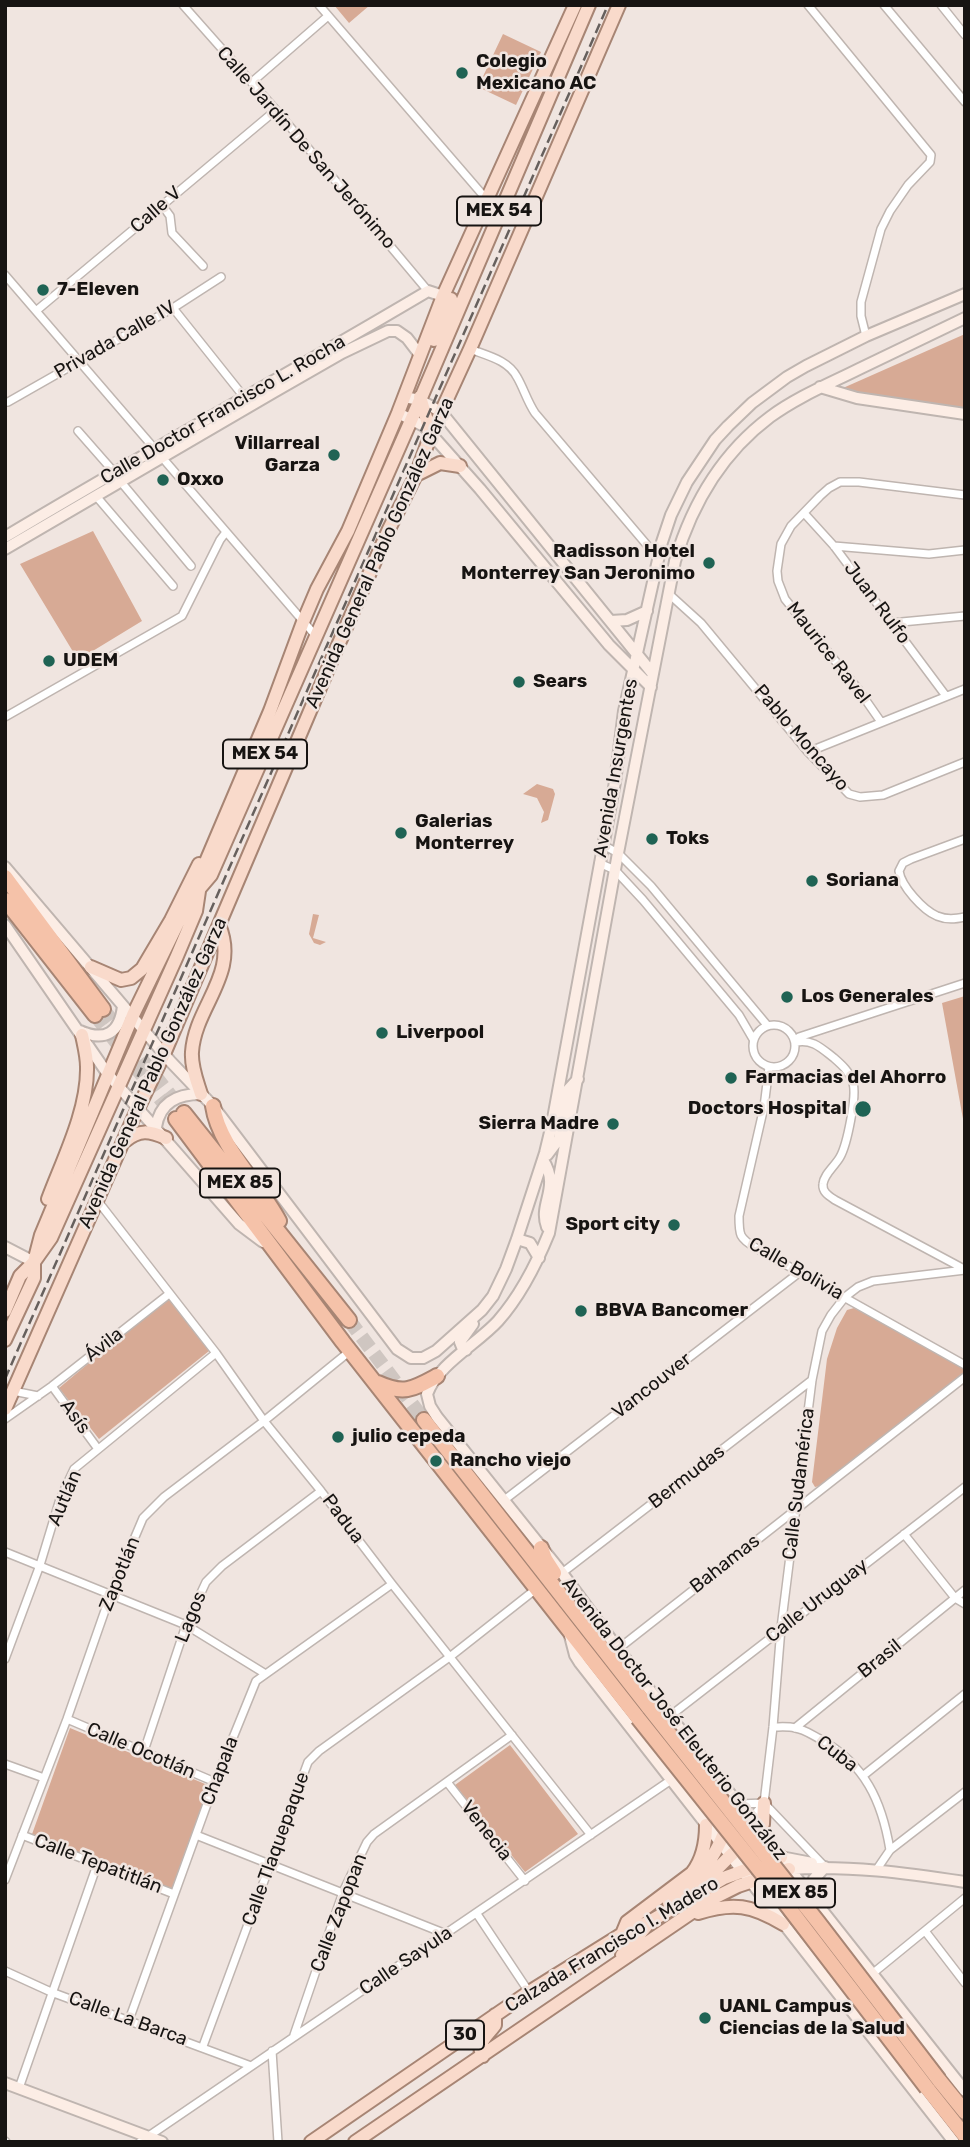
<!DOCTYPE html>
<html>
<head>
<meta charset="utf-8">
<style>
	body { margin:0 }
	#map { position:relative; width:970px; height:2147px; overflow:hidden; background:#f0e5e0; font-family:Rubik,sans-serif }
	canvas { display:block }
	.frame { position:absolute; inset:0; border:7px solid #171412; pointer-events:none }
</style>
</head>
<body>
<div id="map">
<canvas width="970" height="2147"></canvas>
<div class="frame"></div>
</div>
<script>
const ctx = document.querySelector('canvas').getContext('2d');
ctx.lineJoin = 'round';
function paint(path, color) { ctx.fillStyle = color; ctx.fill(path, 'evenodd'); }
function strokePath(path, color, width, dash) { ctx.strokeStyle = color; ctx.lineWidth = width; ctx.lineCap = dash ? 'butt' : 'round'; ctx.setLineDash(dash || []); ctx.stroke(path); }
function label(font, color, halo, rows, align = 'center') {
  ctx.font = font + ' Rubik,sans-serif'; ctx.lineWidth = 5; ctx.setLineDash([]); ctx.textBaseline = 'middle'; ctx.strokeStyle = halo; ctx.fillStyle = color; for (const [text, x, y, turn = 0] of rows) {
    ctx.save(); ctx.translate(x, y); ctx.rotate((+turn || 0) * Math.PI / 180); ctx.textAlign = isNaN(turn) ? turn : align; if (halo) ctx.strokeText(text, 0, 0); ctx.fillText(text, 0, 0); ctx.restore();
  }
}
paint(new Path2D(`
	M334,5H370L349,23Z
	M503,34L541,52L516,105L478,87Z
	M965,334V411L844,392L843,388Z
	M93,531L142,621L78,660L20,564Z
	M537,784L553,789L555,794L548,820L541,823L544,812L537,798L523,794Z
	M313,914L319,915L313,938L326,942L320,945L314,943L309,934Z
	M965,996V1130L942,1003Z
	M168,1297L209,1351L99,1439L59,1388Z
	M854,1308L963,1366L965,1372L820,1486L815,1487L812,1482L827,1359L837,1328L847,1310Z
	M70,1728L210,1786L172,1891L31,1837Z
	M510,1745L578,1834L525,1872L455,1785Z`), '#d7aa95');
strokePath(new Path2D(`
	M103,1009L184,1113
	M95,1015L176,1119
	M349,1320L424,1420`), '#cfc6c1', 14, [14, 7]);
const street = new Path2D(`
	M183,5L276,110L428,291
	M319,5L482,194L496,218
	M808,5L931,155L930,162L908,185L890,211L881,229L861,302V316L866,336
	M884,5L965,102
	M941,5L965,35
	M252,82L328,16
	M162,205L170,216L172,233L203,266
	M5,275L315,635
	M173,308L244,397
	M36,311L276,110
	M470,349C488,356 508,360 517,377C524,389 527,401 535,413L658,558
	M8,402L173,308L221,277
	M78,431L114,472
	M121,482L191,566
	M96,496L173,586
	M804,513L834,546L946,696
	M834,546L929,554L965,550
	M669,594L701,623L808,752L849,794L860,797L883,795L965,762
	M891,623L965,616
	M5,717L182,616L220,540L226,532
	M881,722L858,689L785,599L778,581L777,571L781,544L791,526L820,496L829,488L840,482H859L965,495
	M808,752L965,689
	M965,839L911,859L903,863L899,871C901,886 923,910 937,916C947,920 955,919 965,917
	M603,845L618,853L651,886L767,1025
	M599,863L615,870L643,900L739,1015L753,1039
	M753 1046a21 21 0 1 1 42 0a21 21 0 1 1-42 0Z
	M799,1037L965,983
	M796,1042C813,1039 821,1048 834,1058C842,1065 850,1072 853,1083C857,1096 847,1145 840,1157C835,1166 824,1174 823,1184C822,1192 829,1196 835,1200L964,1269
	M769,1067L764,1107L739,1216C739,1235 739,1238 756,1248L965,1365
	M97,1200L216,1353L264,1421L321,1491L392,1584L591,1835
	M52,1386L98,1449
	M13,1391L38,1396
	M5,1419L52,1386L169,1294
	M503,1501L800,1272
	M904,1534L955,1598L965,1604
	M5,1552L186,1625L264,1673
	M562,1573L812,1380
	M618,1649L965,1377
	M5,1659L40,1565L60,1499L74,1469L216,1353
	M670,1716L965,1487
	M67,1719L215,1782
	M773,1727C780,1727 788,1726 795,1728C804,1729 812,1735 820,1739C865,1764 882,1801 890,1850
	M795,1728L965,1590
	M144,1751L186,1625L206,1582L222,1566L321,1491
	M5,1764L44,1778
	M864,1775L965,1694
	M447,1782L525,1881
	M764,1803L825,1867
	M739,1804L764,1803
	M751,1819L764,1803L773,1727L781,1628L812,1380L822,1331L831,1315L845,1297L858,1287L873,1281L965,1270
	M22,1835L174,1894
	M196,1835L446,1934
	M877,1869L890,1850L965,1792
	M5,1880L67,1719L110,1596L143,1518L164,1497L264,1421L350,1351
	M477,1914L529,1992
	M925,1931L965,1983
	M5,1971L51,1992L251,2066
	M872,1974L965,1898
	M129,2020L215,1782L256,1681L392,1584
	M294,2035L343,1892L367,1842L374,1834L512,1735
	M203,2046L308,1762L319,1751L451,1656L536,1589
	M272,2051L278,2142
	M19,2088L97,1865
	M5,2141L6,2142
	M140,2142L671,1780`);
const secondary = new Path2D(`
	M965,318C929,335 894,352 859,369C829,384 797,397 770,417C722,453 692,504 675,561L618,853L549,1233C536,1265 521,1295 498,1321C477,1344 438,1364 427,1394L430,1406L437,1417L562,1573L618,1649L735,1800L965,2091
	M820,387L857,398L965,414
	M404,397L420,400L441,412L653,674
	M398,413L424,426L480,489L609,645L651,687
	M5,537C145,453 288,374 428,291L443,296
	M5,549L274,392L342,353L388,331H397L407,338L420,355
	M611,621L627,620L647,611
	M5,867L170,1061L213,1106L397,1349L411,1358H423L436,1351L482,1310L493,1296L506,1269L517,1239L545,1153L552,1124L615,782L624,711L662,542L671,515L687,482L715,440L728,426L752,403L787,377L806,366L866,336L965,294
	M5,925L107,1073L239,1224L263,1242
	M80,1031C105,1042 120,1033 123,1006
	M156,1127C160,1102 178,1094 201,1094
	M547,1155L559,1139L567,1091L578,1079
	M543,1160C561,1188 538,1203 547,1227
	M517,1239L530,1243L539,1258
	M5,1247L34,1262
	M466,1350L462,1347L460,1342L473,1324
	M569,1632L575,1655L580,1663L954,2142
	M781,1857L812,1863
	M789,1869C849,1865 906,1873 965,1882
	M809,1893L814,1879L825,1867
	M5,2083L162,2142`);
const primary = new Path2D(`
	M434,340L451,299
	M420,397L431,434
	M416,475L440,463L460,466
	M91,967L121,980L131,978L142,969L171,920L199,864
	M201,1094C197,1081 191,1067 192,1052C195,1006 240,974 219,925
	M125,1141C140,1129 149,1131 166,1138
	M48,1199C63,1159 88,1110 87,1067C87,1056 84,1045 82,1035
	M5,1311L20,1276L34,1262L51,1238L177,956L196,911L202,871L270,711L303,622L317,589L348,531L398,413L443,296L575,5
	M5,1340L34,1278V1262L41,1235L133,1015L188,902L211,875L420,400L589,5
	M5,1409L133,1119L164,1054L336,650L389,529L416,475L431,434L470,349L619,5
	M701,1885L730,1856L760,1830L763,1824L764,1803
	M669,1903C709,1869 721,1850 735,1800
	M698,1913C733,1902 752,1905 783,1924
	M622,1934L627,1922L692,1873C703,1859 706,1843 706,1825
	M622,1955L649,1923
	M483,2056C475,2044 488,2035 495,2025V2015
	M311,2142L529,1992L622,1934L651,1921L724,1878L781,1857
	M355,2142L710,1900L738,1886L789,1869`);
const highway = new Path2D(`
	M5,877L103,1009
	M5,900L95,1015
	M213,1106C219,1147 259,1183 279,1221
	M184,1113L349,1320
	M176,1119L343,1342L638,1718
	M378,1383C404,1395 413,1389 437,1376
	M424,1420L649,1708
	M541,1548L545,1559L554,1573
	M939,2080L965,2112
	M927,2088L965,2136`);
strokePath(street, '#bfb5b0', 10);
strokePath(secondary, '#bfb5b0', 14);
strokePath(primary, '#a78574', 16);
strokePath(highway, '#a78574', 18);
strokePath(street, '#fff', 7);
strokePath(secondary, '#fcede5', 10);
strokePath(primary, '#f9dacb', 12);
strokePath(highway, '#f5c2a9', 14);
strokePath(new Path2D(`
	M5,1379L608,5`), '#66605d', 2.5, [10, 5]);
const highwayBridge = new Path2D(`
	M649,1708L818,1922L939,2080
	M638,1718L776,1891L927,2088`);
strokePath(highwayBridge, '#a78574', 18, []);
strokePath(highwayBridge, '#f5c2a9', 14);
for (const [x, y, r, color] of [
	[462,73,7,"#1f6354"],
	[43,290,7,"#1f6354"],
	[334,455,7,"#1f6354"],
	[163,480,7,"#1f6354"],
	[709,563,7,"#1f6354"],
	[49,661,7,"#1f6354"],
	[519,682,7,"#1f6354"],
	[401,833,7,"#1f6354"],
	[652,839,7,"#1f6354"],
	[812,881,7,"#1f6354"],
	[787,997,7,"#1f6354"],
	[382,1033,7,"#1f6354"],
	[731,1078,7,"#1f6354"],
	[863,1109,9,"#1f6354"],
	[613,1124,7,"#1f6354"],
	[674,1225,7,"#1f6354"],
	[581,1311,7,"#1f6354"],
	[338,1437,7,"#1f6354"],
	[436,1461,7,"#1f6354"],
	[705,2018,7,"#1f6354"]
]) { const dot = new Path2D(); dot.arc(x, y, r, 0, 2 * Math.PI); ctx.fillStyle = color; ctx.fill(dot); strokePath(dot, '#f0e5e0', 2.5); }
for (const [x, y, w] of [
	[499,211,84],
	[265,754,84],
	[240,1183,80],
	[795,1893,80],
	[465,2035,38]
]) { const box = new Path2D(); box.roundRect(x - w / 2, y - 14.5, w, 29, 5); ctx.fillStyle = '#f0e5e0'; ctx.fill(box); strokePath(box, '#171412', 2); }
label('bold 18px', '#171412', null, [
	["MEX 54",499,211],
	["MEX 54",265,754],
	["MEX 85",240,1183],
	["MEX 85",795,1893],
	["30",465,2035]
]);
label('bold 19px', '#171412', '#f0e5e0', [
	["Colegio",476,62],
	["Mexicano AC",476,84],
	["7-Eleven",57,290],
	["Villarreal",320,444,"right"],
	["Garza",320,466,"right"],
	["Oxxo",177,480],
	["Radisson Hotel",695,552,"right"],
	["Monterrey San Jeronimo",695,574,"right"],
	["UDEM",63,661],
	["Sears",533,682],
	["Galerias",415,822],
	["Monterrey",415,844],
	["Toks",666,839],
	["Soriana",826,881],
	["Los Generales",801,997],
	["Liverpool",396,1033],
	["Farmacias del Ahorro",745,1078],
	["Doctors Hospital",847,1109,"right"],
	["Sierra Madre",599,1124,"right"],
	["Sport city",660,1225,"right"],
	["BBVA Bancomer",595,1311],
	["julio cepeda",352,1437],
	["Rancho viejo",450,1461],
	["UANL Campus",719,2007],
	["Ciencias de la Salud",719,2029]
], 'left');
label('19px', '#171412', '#f0e5e0', [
	["Calle Jardín De San Jerónimo",306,148,49],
	["Calle V",156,210,-41],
	["Privada Calle IV",115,340,-30],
	["Calle Doctor Francisco L. Rocha",223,410,-30],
	["Avenida General Pablo González Garza",380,553,-66],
	["Juan Rulfo",877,603,53],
	["Maurice Ravel",828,653,52],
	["Pablo Moncayo",801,738,49],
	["Avenida Insurgentes",616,768,-80],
	["Avenida General Pablo González Garza",153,1073,-66],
	["Calle Bolivia",796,1269,30],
	["Ávila",104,1345,-38],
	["Vancouver",652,1386,-38],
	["Asís",75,1417,54],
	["Bermudas",687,1477,-38],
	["Calle Sudamérica",799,1484,-83],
	["Autlán",65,1498,-67],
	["Padua",343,1519,53],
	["Bahamas",725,1564,-38],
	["Zapotlán",120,1574,-68],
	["Calle Uruguay",817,1601,-38],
	["Lagos",191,1617,-68],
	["Brasil",880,1659,-39],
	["Avenida Doctor José Eleuterio González",674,1719,52],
	["Calle Ocotlán",141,1751,23],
	["Cuba",837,1754,38],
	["Chapala",220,1771,-69],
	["Venecia",486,1831,52],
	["Calle Tlaquepaque",276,1849,-70],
	["Calle Tepatitlán",98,1864,21],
	["Calle Zapopan",339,1913,-69],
	["Calzada Francisco I. Madero",612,1945,-31],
	["Calle Sayula",406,1961,-34],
	["Calle La Barca",128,2019,20]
]);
</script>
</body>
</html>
